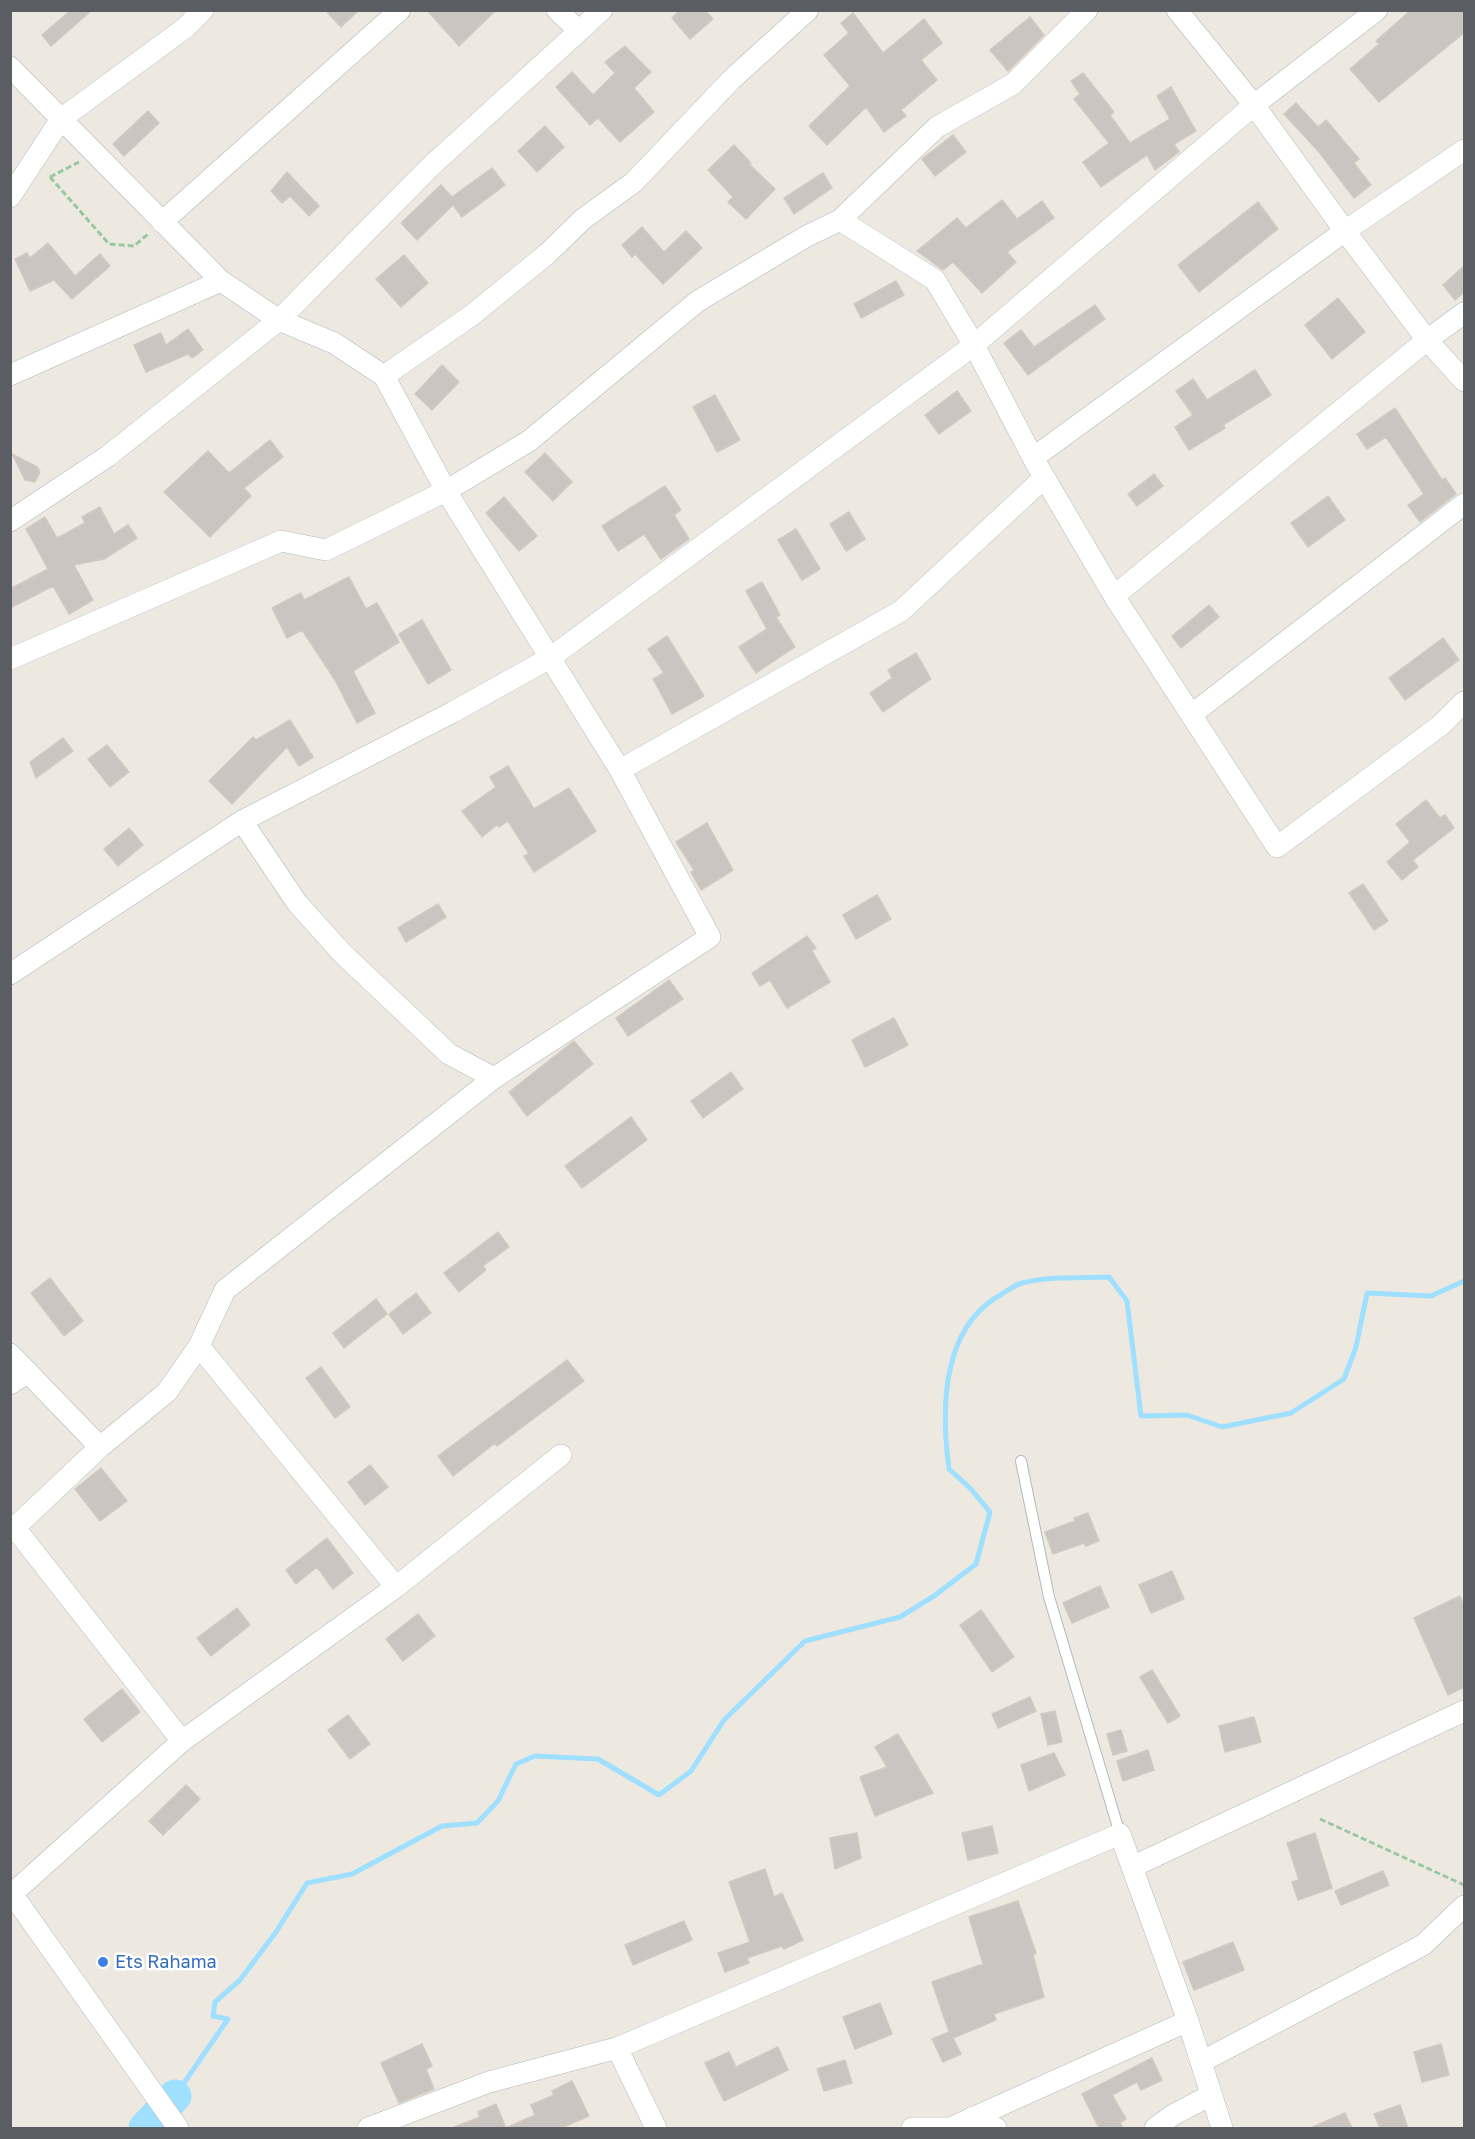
<!DOCTYPE html>
<html>
<head>
<meta charset="utf-8">
<style>
	body { margin:0 }
	#map { position:relative; width:1475px; height:2139px; overflow:hidden; background:#ede9e1; font-family:"Golos Text",sans-serif }
	canvas { display:block }
	.frame { position:absolute; inset:0; border:12px solid #5a5e62; pointer-events:none }
</style>
</head>
<body>
<div id="map">
<canvas width="1475" height="2139"></canvas>
<div class="frame"></div>
</div>
<script>
const ctx = document.querySelector('canvas').getContext('2d');
ctx.lineJoin = 'round';
function strokePath(path, color, width, dash) { ctx.strokeStyle = color; ctx.lineWidth = width; ctx.lineCap = dash ? 'butt' : 'round'; ctx.setLineDash(dash || []); ctx.stroke(path); }
function paint(path, color) { ctx.fillStyle = color; ctx.fill(path, 'evenodd'); }
function label(font, color, halo, rows, align = 'center') {
  ctx.font = font + ' "Golos Text",sans-serif'; ctx.lineWidth = 5; ctx.setLineDash([]); ctx.textBaseline = 'middle'; ctx.strokeStyle = halo; ctx.fillStyle = color; for (const [text, x, y, turn = 0] of rows) {
    ctx.save(); ctx.translate(x, y); ctx.rotate((+turn || 0) * Math.PI / 180); ctx.textAlign = isNaN(turn) ? turn : align; if (halo) ctx.strokeText(text, 0, 0); ctx.fillText(text, 0, 0); ctx.restore();
  }
}
strokePath(new Path2D(`
	M175,2096L228,2019L213,2016L215,2002L240,1980L276,1932L307,1883L352,1874L442,1826L477,1823L498,1801L516,1764L535,1756L598,1759L659,1795L691,1771L724,1720L805,1641L900,1617L934,1596L976,1564L990,1512L971,1489L949,1469C941,1409 941,1327 1002,1294C1008,1290 1015,1285 1022,1283C1049,1276 1081,1278 1109,1277L1127,1301L1141,1416L1187,1415L1222,1427L1291,1413L1344,1379L1356,1347L1367,1293L1431,1296L1464,1281`), '#9fdfff', 5);
strokePath(new Path2D(`
	M145,2128L175,2096`), '#9fdfff', 33);
const building = new Path2D(`
	M71,10H92L51,46L42,35Z
	M325,10H359L341,27Z
	M427,10H496L459,46Z
	M680,10H705L713,19L690,39L672,18Z
	M1411,10H1464V33L1379,102L1350,69L1379,44L1376,41Z
	M853,13L883,53L924,19L942,43L921,60L937,80L901,110L906,116L884,132L866,107L827,145L809,126L850,86L824,55L849,33L841,23Z
	M1030,17L1044,35L1008,71L990,50Z
	M625,46L651,72L634,88L654,112L620,142L598,118L590,125L556,87L572,72L593,95L615,73L605,62Z
	M1083,73L1114,112L1110,115L1130,143L1170,119L1157,96L1171,87L1196,131L1174,144L1179,152L1155,170L1147,155L1101,187L1083,162L1109,143L1074,99L1080,94L1071,81Z
	M1296,103L1318,127L1326,120L1359,159L1354,163L1371,185L1354,198L1319,152L1284,114Z
	M148,111L159,123L124,156L113,144Z
	M545,126L564,147L537,172L518,151Z
	M953,135L966,152L935,176L922,159Z
	M734,145L751,163L750,165L775,189L746,219L728,202L733,197L708,170Z
	M492,168L505,185L462,217L453,205L417,240L401,223L441,185L452,197Z
	M287,172L319,206L309,216L290,196L282,203L271,191Z
	M823,173L832,188L794,214L784,198Z
	M1002,200L1017,219L1042,201L1054,218L1007,252L1016,262L982,293L953,262L943,270L917,251L957,218L966,228Z
	M1258,202L1278,229L1199,292L1178,265Z
	M642,227L664,252L686,231L702,248L663,284L635,254L632,257L622,245Z
	M48,243L75,276L100,254L110,266L72,299L54,280L30,291L15,259L27,253L30,258Z
	M404,255L428,283L401,307L376,279Z
	M1464,266V292L1455,300L1443,285Z
	M896,281L904,295L861,318L854,304Z
	M1338,298L1365,332L1332,359L1305,325Z
	M1095,305L1105,319L1028,375L1004,343L1021,330L1034,347Z
	M188,329L203,350L192,358L188,354L146,372L134,345L161,333L166,345Z
	M442,365L459,382L432,410L415,394Z
	M1255,370L1271,395L1223,425L1225,428L1189,450L1175,427L1193,415L1176,391L1193,379L1207,400Z
	M957,391L971,411L939,434L925,415Z
	M715,395L740,440L717,452L693,407Z
	M1395,408L1442,480L1445,478L1456,494L1420,522L1408,505L1424,494L1386,437L1367,449L1357,434Z
	M270,440L283,457L244,488L251,496L210,537L164,492L208,451L229,473Z
	M545,453L572,482L553,501L525,472Z
	M12,454L37,467L40,472L35,482L25,480Z
	M1154,474L1163,486L1137,506L1128,494Z
	M665,486L681,510L674,515L689,539L661,559L644,534L618,551L602,526Z
	M1328,496L1345,520L1308,547L1291,523Z
	M504,497L537,536L519,551L486,513Z
	M100,507L114,534L128,525L137,538L104,559L74,565L93,600L69,614L53,586L10,608V589L48,569L26,529L45,517L57,538L85,523L82,517Z
	M849,512L865,539L846,551L830,524Z
	M796,529L820,569L802,580L778,540Z
	M349,577L366,609L377,603L399,642L353,671L375,713L357,723L335,680L302,630L287,638L272,608L301,593L304,600Z
	M762,582L780,615L776,617L795,647L756,673L739,647L767,629L746,591Z
	M1209,605L1219,617L1181,648L1172,636Z
	M422,620L451,670L428,684L399,634Z
	M667,636L704,696L672,714L653,679L664,673L648,649Z
	M1443,638L1459,660L1405,700L1389,678Z
	M916,653L931,679L883,712L870,693L892,678L888,670Z
	M290,720L313,757L299,766L287,747L232,804L209,781L253,737L256,740Z
	M63,738L73,751L36,778L30,762Z
	M107,745L129,772L110,787L88,759Z
	M508,766L534,809L569,788L596,831L534,872L524,856L529,854L508,821L499,827L497,825L482,837L462,811L496,787L490,777Z
	M1426,800L1440,818L1445,815L1454,828L1413,860L1418,867L1402,880L1387,862L1410,842L1396,824Z
	M707,823L733,870L701,890L691,872L694,870L676,842Z
	M129,828L143,845L118,866L104,849Z
	M1363,884L1388,921L1374,930L1349,893Z
	M877,895L891,919L856,939L843,915Z
	M438,904L446,917L406,942L398,928Z
	M807,936L816,948L812,951L830,982L787,1008L770,980L760,986L752,973Z
	M669,980L683,999L628,1036L616,1018Z
	M894,1018L908,1045L865,1067L852,1040Z
	M574,1041L593,1064L527,1116L509,1092Z
	M731,1072L743,1089L703,1118L691,1101Z
	M631,1117L647,1140L582,1188L565,1166Z
	M498,1232L509,1247L483,1266L486,1270L459,1292L444,1273Z
	M50,1278L83,1321L64,1336L31,1293Z
	M416,1293L431,1313L403,1334L389,1314Z
	M376,1299L387,1314L344,1348L333,1333Z
	M567,1360L584,1381L497,1446L495,1443L453,1476L438,1456Z
	M321,1367L350,1407L335,1418L306,1378Z
	M370,1465L388,1487L365,1505L348,1482Z
	M101,1468L127,1501L100,1521L75,1489Z
	M1088,1513L1099,1541L1086,1546L1084,1543L1053,1554L1045,1532L1075,1521L1074,1518Z
	M327,1538L353,1573L333,1589L317,1567L296,1584L286,1570Z
	M1172,1571L1184,1599L1151,1613L1139,1585Z
	M1100,1586L1109,1607L1072,1623L1063,1603Z
	M1460,1596L1464,1606V1687L1448,1695L1414,1618Z
	M237,1608L250,1625L211,1656L197,1638Z
	M981,1610L1014,1657L992,1672L960,1625Z
	M418,1614L435,1636L403,1661L386,1639Z
	M1152,1670L1180,1716L1168,1723L1140,1677Z
	M122,1689L140,1712L102,1742L84,1719Z
	M1030,1697L1036,1711L998,1728L992,1714Z
	M1055,1711L1062,1742L1048,1745L1041,1714Z
	M348,1715L370,1744L350,1759L328,1730Z
	M1254,1717L1261,1742L1225,1752L1219,1726Z
	M1121,1730L1127,1751L1113,1755L1107,1734Z
	M898,1734L933,1793L875,1816L860,1777L887,1767L875,1747Z
	M1148,1750L1154,1770L1123,1781L1117,1761Z
	M1054,1753L1065,1775L1029,1791L1021,1765Z
	M186,1785L200,1799L163,1835L149,1821Z
	M992,1826L998,1853L968,1860L962,1833Z
	M857,1833L861,1858L835,1869L830,1838Z
	M1315,1833L1332,1888L1298,1900L1292,1882L1299,1880L1287,1843Z
	M765,1869L774,1897L782,1893L803,1940L784,1949L782,1946L747,1958L749,1963L725,1972L718,1953L750,1942L729,1882Z
	M1383,1871L1389,1885L1341,1905L1335,1891Z
	M1018,1901L1036,1953L1033,1955L1044,1997L994,2014L996,2020L953,2038L961,2054L943,2062L932,2039L949,2032L932,1982L983,1964L969,1917Z
	M684,1921L692,1940L633,1965L625,1945Z
	M1233,1942L1244,1970L1194,1990L1183,1962Z
	M880,2003L892,2034L855,2049L843,2017Z
	M422,2044L432,2066L426,2069L434,2089L399,2103L381,2063Z
	M1441,2044L1449,2075L1422,2082L1414,2052Z
	M778,2047L788,2070L724,2101L705,2063L729,2052L736,2067Z
	M1152,2058L1162,2080L1141,2090L1137,2082L1112,2095L1126,2119L1120,2123L1123,2128H1099L1082,2094Z
	M845,2060L852,2083L824,2091L817,2069Z
	M572,2081L589,2116L561,2128H452L480,2117L478,2112L496,2104L506,2128L535,2115L531,2105L554,2095L552,2091Z
	M1400,2105L1408,2128H1380L1374,2114Z
	M1345,2113L1352,2128H1310Z`);
paint(building, '#cac5c0');
strokePath(building, '#d1cac0', 1.5);
const lane = new Path2D(`
	M1021,1461L1049,1597L1120,1834`);
const street = new Path2D(`
	M557,10L579,31
	M1177,10L1254,105L1377,10
	M10,67L221,281L279,320L334,343L384,376L446,491L620,770L710,937L494,1078L225,1290L199,1346L167,1392L100,1447
	M10,197L61,119L185,28L203,10
	M840,220L935,280L974,345L1033,458L1114,596L1277,847L1441,725L1464,702
	M162,222L400,10
	M10,375L221,281
	M384,376L472,315L547,254L583,219L634,182L732,79L808,10
	M1033,458L1345,231L1427,340L1464,381
	M10,521L108,456L279,320L429,168L602,10
	M1114,596L1427,340L1464,313
	M10,659L281,541L326,550L446,491L529,441L698,301L807,236L840,220L937,127L1013,84L1087,10
	M1191,715L1464,504
	M620,770L901,611L1044,478
	M242,821L297,903L343,954L449,1054L494,1078
	M10,974L242,821L453,712L550,658L974,345L1254,105L1345,231L1464,150
	M199,1346L396,1587
	M10,1354L100,1447L10,1532
	M10,1384L28,1372
	M15,1528L182,1741
	M1132,1867L1464,1711
	M10,1891L178,2128
	M13,1893L182,1741L396,1587L561,1455
	M617,2048L1120,1834L1188,2021L1222,2128
	M1201,2062L1423,1945L1464,1906
	M973,2117L996,2128
	M368,2128L489,2082L617,2048L656,2128
	M912,2128H950L1188,2021
	M1155,2128L1173,2115L1211,2095`);
strokePath(lane, '#b4b8bc', 12);
strokePath(street, '#b4b8bc', 22);
strokePath(new Path2D(`
	M50,177L109,244L134,246L148,234
	M50,177L79,162
	M1320,1819L1464,1885`), '#98c8a0', 3, [6, 3]);
strokePath(lane, '#fff', 10);
strokePath(street, '#fff', 21);
for (const [x, y, r, color] of [
	[103,1962,6,"#3f7fe0"]
]) { const dot = new Path2D(); dot.arc(x, y, r, 0, 2 * Math.PI); ctx.fillStyle = color; ctx.fill(dot); strokePath(dot, '#fff', 2); }
label('18px', '#366cbe', '#fff', [
	["Ets Rahama",115,1962]
], 'left');
</script>
</body>
</html>
